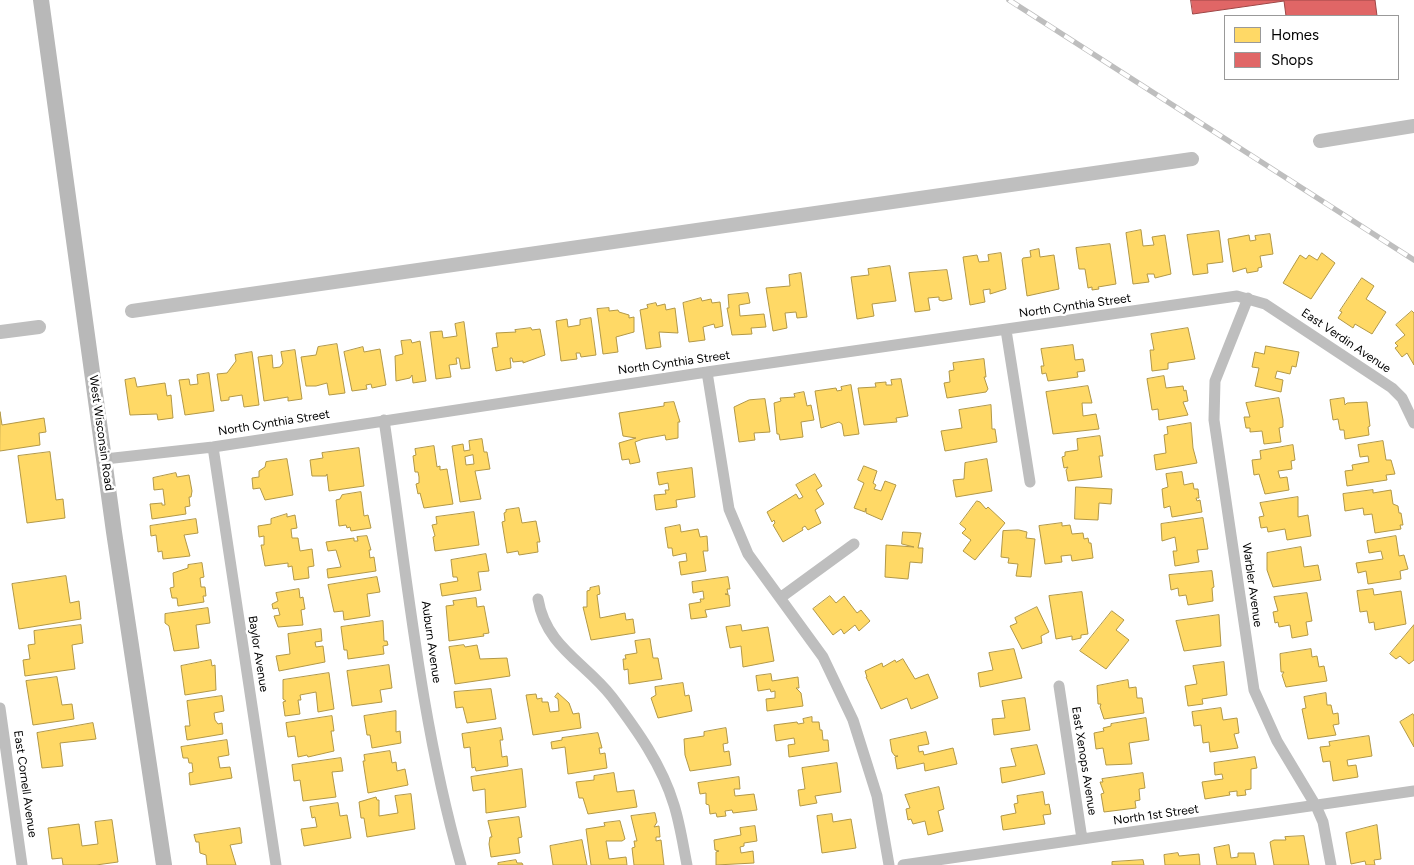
<!DOCTYPE html>
<html>
<head>
<meta charset="utf-8">
<style>
	body { margin:0 }
	#map { position:relative; width:1414px; height:865px; overflow:hidden; background:#fff; font-family:Figtree,sans-serif }
	canvas { display:block }
	.legend { position:absolute; left:1224px; top:15px; width:175px; height:65px; box-sizing:border-box; background:#fff; border:1px solid #999; margin:0; padding:6px 9px; list-style:none; font-size:15px; color:#000 }
	.legend li { display:flex; align-items:center; gap:10px; height:25px }
	.legend b { width:25px; border:1px solid #999 }
</style>
</head>
<body>
<div id="map">
<canvas width="1414" height="865"></canvas>
<ul class="legend">
<li><b style="height:14px;background:#ffd966"></b>Homes</li>
<li><b style="height:14px;background:#e06666"></b>Shops</li>
</ul>
</div>
<script>
const ctx = document.querySelector('canvas').getContext('2d');
ctx.lineJoin = 'round';
function paint(path, color) { ctx.fillStyle = color; ctx.fill(path, 'evenodd'); }
function strokePath(path, color, width, dash) { ctx.strokeStyle = color; ctx.lineWidth = width; ctx.lineCap = dash ? 'butt' : 'round'; ctx.setLineDash(dash || []); ctx.stroke(path); }
function label(font, color, halo, rows, align = 'center') {
  ctx.font = font + ' Figtree,sans-serif'; ctx.lineWidth = 5; ctx.setLineDash([]); ctx.textBaseline = 'middle'; ctx.strokeStyle = halo; ctx.fillStyle = color; for (const [text, x, y, turn = 0] of rows) {
    ctx.save(); ctx.translate(x, y); ctx.rotate((+turn || 0) * Math.PI / 180); ctx.textAlign = isNaN(turn) ? turn : align; if (halo) ctx.strokeText(text, 0, 0); ctx.fillText(text, 0, 0); ctx.restore();
  }
}
const homes = new Path2D(`
	M1141,230L1143,246L1154,245L1152,237L1165,235L1171,274L1155,278L1154,274H1147L1149,282L1133,284L1126,233Z
	M1219,231L1223,262L1207,264L1208,273L1193,275L1187,235Z
	M1270,234L1273,254L1260,256L1262,267L1258,268V271L1247,273L1246,268L1233,272L1228,239L1249,235L1250,241L1256,240L1255,236Z
	M1110,244L1116,284L1098,287L1099,289L1092,290V287L1088,288L1085,269H1079L1076,248Z
	M1039,249L1040,257L1054,255L1059,289L1027,296L1022,260L1023,258L1031,257L1030,251Z
	M1001,253L1006,289L990,294V289L983,290L985,302L970,305L963,257L977,255L979,262L989,261L988,255Z
	M1322,253L1335,263L1311,299L1283,283L1300,255L1306,259L1309,255L1317,260Z
	M890,266L896,301L872,304L874,316L857,319L851,277L869,275L868,269Z
	M947,270L952,299L943,301L939,300V297L928,298L930,310L915,312L909,273Z
	M801,273L807,317L797,318L796,312L785,313L787,328L773,331L766,288L790,286L789,275Z
	M1362,278L1374,286L1366,299L1386,312L1372,334L1355,324L1353,328L1338,318L1342,312L1340,311Z
	M748,293L750,303L739,305L740,316L764,314L766,327L751,328L752,334L732,335L727,308H729L728,295Z
	M701,298L702,301L711,299L712,303L720,302L723,326L715,328L714,324L703,327L705,340L689,342L683,303Z
	M656,303L657,306L665,304L666,310L675,308L678,333L659,332L661,347L646,349L640,310L648,308L647,305Z
	M609,308V311L618,310L619,312L629,315V318L634,317V332L616,337L618,352L603,354L597,309Z
	M1412,311L1414,313V365L1407,353L1402,357L1395,348L1398,346L1395,343L1405,335L1396,325Z
	M591,318L596,355L581,357L580,353H576L577,359L561,361L556,321L567,319L568,327L580,325V320Z
	M464,322L470,368L461,369L459,358H456L457,364L449,365L451,377L436,379L430,332L442,331L443,338L457,336L455,324Z
	M531,328L532,330L540,329L545,355L523,363V361L513,362L512,358H510L511,368L496,371L492,348L498,347L496,333L516,332L515,330Z
	M1188,328L1195,359L1168,363V369L1152,371L1150,350H1154L1151,334Z
	M411,340L412,343L420,341L426,381L413,383L412,375L410,378L396,381L395,356L403,354L401,341Z
	M337,344L345,393L329,395L327,383L316,386H306L301,357L316,355L318,347Z
	M1073,345L1075,360L1083,359L1085,371L1077,372L1078,377L1048,381L1046,373L1042,374L1041,366H1044L1041,349Z
	M1266,346L1299,352L1296,367L1292,366L1290,374L1277,371L1275,378L1283,380L1281,392L1255,386L1259,368L1252,367L1255,352L1264,354Z
	M363,347L364,352L380,349L386,385L372,388L371,384L366,385L367,389L352,391L344,352Z
	M295,350L302,399L288,401V397L264,401L258,357L272,355L273,368L280,367L283,363L281,352Z
	M252,352L259,405L244,407L242,395L229,397V400L221,401L217,374L227,373L236,361L235,355Z
	M984,359L986,377H984L988,389L986,392L947,398L944,383L950,382L949,371L954,370L953,363Z
	M209,373L214,411L185,415L179,380L189,379L190,385L198,384L197,375Z
	M1164,376L1166,388L1183,386L1184,391L1186,390L1188,401L1183,402L1188,415L1159,420L1158,409L1152,410L1147,379Z
	M135,378L137,387L165,383L167,396L171,395L173,418L158,420L157,414L130,415L125,380Z
	M901,379L908,416L896,418L897,422L864,425L858,388L876,387L875,383L886,382V385H892L891,380Z
	M851,385L859,434L844,436L842,424L839,422L821,428L815,391L836,388L837,391L842,390L841,387Z
	M1088,386L1092,403H1082L1083,416L1096,414L1099,429L1053,434L1046,392Z
	M804,392L807,406L811,405L814,420L801,422L803,437L780,440L779,434H777L774,403L781,401L780,398L795,397L794,394Z
	M1279,398L1283,420V427L1279,428L1281,442L1264,444L1262,431L1250,432V428H1246L1244,417H1250L1246,403Z
	M1344,398L1345,405L1347,403L1367,402L1370,426L1368,427L1369,435L1345,439L1344,430H1340L1338,419L1333,420L1330,400Z
	M765,399L770,432L754,433L755,440L739,442L734,407L749,400Z
	M674,402L680,422H678V438L666,440L665,435L643,439L635,442L640,462L630,464L629,459L622,460L619,443L636,438L623,436L619,413L664,406V403Z
	M991,405L992,429H995L997,442L945,451L941,431L962,428L959,410Z
	M0,412L2,425L44,418L46,432L39,433L40,445L0,451Z
	M1191,423L1193,448L1197,463L1156,470L1154,455L1166,453L1164,435L1168,434L1167,427Z
	M1100,436L1103,456H1099L1102,477L1068,481L1066,470L1068,467L1064,468L1062,457L1065,456V452L1078,450L1077,439Z
	M482,439L484,452H487L490,469L475,471L481,499L460,502L452,446L463,444L464,451L470,450L469,441ZM473,455L474,464L466,465L465,457Z
	M1383,441L1386,460H1391L1395,474L1386,475L1387,480L1347,486L1345,471L1353,470L1352,465L1369,462L1368,456L1360,457L1358,445Z
	M1293,445L1295,460L1291,461L1292,469L1278,471L1280,478L1287,477L1289,490L1265,494L1259,474L1254,475L1252,460L1261,459L1260,451Z
	M434,446L437,467L440,466V470L447,469L453,504L424,508L420,493L418,494L416,484L419,483V477L418,472H415L413,456L416,455L415,449Z
	M359,448L364,486L329,491L327,474L326,476H312L310,460L323,458L322,453Z
	M50,452L56,500L63,499L65,518L27,523L18,456Z
	M287,459L293,495L265,500L260,488L253,489L252,478L259,477V471L265,467L266,462Z
	M987,459L992,491L956,497L953,480L964,479L965,463Z
	M864,466L877,471L873,483L876,485L874,489L881,491L885,481L896,485L882,520L866,513V508L865,512L854,508L864,483L858,480Z
	M692,468L695,497L676,500L677,507L656,510L654,495L666,494L665,490H669L668,483L659,485L657,473Z
	M1182,472L1184,485L1193,483L1194,489H1198L1199,498H1196L1197,501L1200,500L1202,512L1172,517L1170,506L1164,508L1162,489L1168,487L1166,474Z
	M176,473L177,477L189,475L192,491L191,497H189L190,506L185,507L186,514L152,519L150,504L162,503V505H165L163,489L154,490L153,478Z
	M815,474L822,486L816,490L824,504L815,510L821,523L808,530L805,526L802,528L803,530L783,542L773,525L775,523L774,520L772,522L767,512L796,494L799,499L803,497L796,485Z
	M1076,487L1112,489L1111,504L1099,503L1098,520L1075,519Z
	M1373,490V493L1391,490L1393,504L1398,506L1399,513H1401L1403,525H1400L1401,529L1375,533L1372,514L1364,515L1363,508L1345,511L1343,494Z
	M361,492L364,516L368,515L371,528L351,531L350,527L347,528L346,525L339,526L336,500L340,499L342,495Z
	M1298,497V517L1308,515L1311,536L1287,540L1285,529L1268,532L1267,527L1261,528L1259,517L1264,516L1260,503Z
	M977,501L980,502L986,509L988,507L1005,523L975,560L963,551L971,540L962,533L966,529L960,524Z
	M519,508L522,523L536,521L540,542H537L538,552L519,555L518,551L507,553L502,522L505,521L504,513L506,512V510Z
	M474,512L479,545L435,551L433,537L435,536L432,525L437,524L436,517Z
	M287,514V517L295,515L297,528L291,529L292,538H298L300,551L312,549L314,566L308,567L309,578L294,580L292,566L288,567V563L265,566L261,545H264V536L259,537L258,526L271,524V519Z
	M1203,518L1208,549L1197,550L1199,562L1175,566L1173,551H1177L1175,537L1162,541L1161,524Z
	M196,519L198,533L184,535L190,556L163,559L162,551L158,552L156,535L151,536L150,526Z
	M1062,523V526L1070,525L1072,534L1083,533L1084,539L1088,538L1089,543H1091L1093,558L1072,561L1071,555L1061,556L1062,562L1045,564L1039,526Z
	M680,525L681,532L698,529L700,537L707,536L708,551H703L706,571L681,575L679,562L687,561L686,553L673,556L672,548H668L665,528Z
	M1019,530L1027,532L1026,538L1035,539L1031,577L1016,576L1018,564L1008,563L1009,558L1001,557L1003,531Z
	M903,532L921,533L918,548H923L922,563L910,562L908,579L885,577L886,545L914,547L902,544Z
	M367,536L371,550H369L370,558L374,557L376,571L328,578L327,569L341,567L336,550L328,551L326,542L354,538V541H358L357,537Z
	M1396,536L1399,556L1404,555L1408,569L1400,571L1401,579L1368,584L1366,571L1358,573L1356,563L1383,559L1381,551L1369,553L1367,541Z
	M1301,547L1304,567L1318,565L1321,580L1273,587L1267,570V553Z
	M486,554L489,571L478,572L481,590L442,596L440,584L458,581L457,577H453L451,560Z
	M202,563L204,577L200,578L201,587H205L206,596H203L204,602L178,606L177,598H172L170,588L174,587L173,573L188,568V565Z
	M1212,571L1214,587L1212,588L1213,601L1188,605L1186,595L1179,596L1178,588L1171,590L1169,575Z
	M66,576L70,603L79,601L81,619L19,629L12,584Z
	M377,577L380,592L367,594L370,616L344,620L343,611L334,612L328,585Z
	M728,577L730,589H727L728,594H725L729,595L730,606L705,610L707,617L691,619L689,604L701,602L700,599H704L703,591L693,593L692,582Z
	M599,586L600,594L597,595L600,618L625,613L626,620L633,619L635,633L591,640L583,607H587V591L590,590V588Z
	M299,589L300,598L303,597L305,609L301,610L303,625L278,627L274,616L280,615L278,608L273,609L272,604L278,601L276,593Z
	M1373,589L1374,595L1401,591L1406,624L1375,630L1374,622L1369,623L1367,611L1360,612L1357,591Z
	M1082,592L1088,634L1081,635V638L1072,640V636L1056,639L1049,596Z
	M1307,593L1312,621L1306,622L1308,635L1292,638L1290,625L1279,627L1278,622L1275,623L1273,612L1278,611L1274,597Z
	M830,596L836,603L844,596L857,613L861,610L870,621L859,631L855,625L844,634L841,629L833,635L813,609Z
	M476,598L477,607L484,606L489,633L483,634L484,636L449,641L446,606L454,605L453,601Z
	M1037,607L1049,632L1041,636L1042,643L1022,649L1010,626L1017,623L1015,618Z
	M208,608L210,623L196,625L199,648L174,651L169,626L165,623V614Z
	M1112,611L1124,620L1116,630L1129,640L1106,669L1080,651Z
	M1219,615L1221,646L1184,651L1176,621Z
	M383,621L384,641H387L388,645L383,646L384,654L348,659L347,650H344L341,627Z
	M81,625L83,643L72,645L75,669L25,676L23,660L30,659L28,645L35,644L34,631Z
	M741,625L742,631L768,627L774,661L743,667L741,646L730,648L726,627Z
	M1414,625V660L1409,664L1400,656L1396,659L1390,654Z
	M321,629L322,641L315,642L316,647L323,646L325,662L279,671L276,656L290,654L288,634Z
	M650,639L653,658H658L662,679L629,684L628,669L624,670L623,659H626L625,655L637,653L635,641Z
	M464,645L465,647L477,645L480,659L507,658L510,676L455,684L449,647Z
	M1014,649L1022,678L980,687L978,673L993,670L989,653Z
	M1311,649L1312,657L1317,656L1319,667L1324,666L1327,681L1286,687L1282,675L1284,672H1281L1280,654Z
	M903,659L915,679L928,674L938,698L911,709L907,698L881,709L866,677H867L865,671L882,663L883,667L895,660L896,662Z
	M211,660L212,666L215,665L216,690L185,695L181,666Z
	M1224,662L1227,695L1202,699L1203,704L1188,706L1185,686L1197,684L1193,666Z
	M389,665L392,688L380,690L382,702L352,706L347,671Z
	M329,673L334,709L318,712L316,692L300,695L301,700H298L300,714L285,716L283,702L286,701L283,699V680Z
	M771,674L772,681L798,677L799,688H796L801,693L803,706L767,711L766,699L775,698V691L771,692L770,689L758,691L756,676Z
	M57,677L62,705L72,704L74,719L33,725L26,681Z
	M1128,680L1129,688L1136,687L1137,698H1142L1144,713L1104,719L1100,707L1101,704H1098L1097,686Z
	M683,683L685,696L689,695L692,711L658,718L651,698L656,695L655,687Z
	M491,689L496,719L467,723L463,707L456,708L454,692Z
	M558,693L569,703L573,714L579,713L581,728L533,735L526,695L536,694L537,699L542,698V702H548L550,712L559,711L558,699L555,697Z
	M1326,693L1327,705H1331L1333,714L1338,713L1339,724L1333,725L1336,735L1308,739L1302,709L1306,708L1304,697Z
	M222,696L224,711L214,713L215,720L218,724L222,723L223,734L187,740L185,726H190L187,701Z
	M1025,698L1030,730L994,735L992,719L1005,718L1002,701Z
	M1221,708L1223,720L1237,718L1239,733L1234,734L1238,748L1210,752L1209,742L1203,743L1201,725L1194,726L1192,712Z
	M396,711V732L400,731L401,743L372,748L370,735H367L364,716Z
	M1413,714L1414,716V747L1400,722Z
	M332,716L334,731H331L334,751L308,757L307,755L298,757L295,736L288,737L286,723Z
	M812,717V722H819L820,730H822L823,740H828L829,751L789,757L788,745L795,744L794,738L776,741L774,725L797,722L798,724L804,723L803,719Z
	M1146,718L1149,740L1129,743L1132,764L1106,765L1103,748L1096,749L1094,733L1104,731L1103,728L1111,726V724Z
	M93,723L96,739L60,743L63,766L42,768L37,733Z
	M501,728L503,740H500L502,757L507,756L508,766L476,771L475,767L472,768L470,747L464,748L462,734Z
	M726,728L728,743L723,744L724,752L729,751L731,765L690,771L685,755L684,739L704,736V732Z
	M926,732L929,744L918,746L919,752L923,751L924,755L953,748L957,764L925,771L924,763L897,769L895,757L898,756H895L892,752L890,740Z
	M598,733L602,748H599L600,754L605,753L607,768L568,774L565,747L552,749L551,742L562,740V738Z
	M1369,736L1372,756L1347,760L1348,766L1356,765L1358,777L1333,781L1330,761L1323,762L1320,747L1330,746L1329,742Z
	M227,740L229,755L218,757L220,768L230,767L232,778L190,785L189,773L193,772L192,763H189L188,758H183L181,747Z
	M1037,745L1045,774L1002,783L1000,768L1016,766L1011,749Z
	M390,751L392,763L396,762L397,771L405,769L408,785L368,793L363,761H365L364,755Z
	M1255,757L1257,768L1251,769V789L1245,790L1246,795L1237,796V791L1229,792L1230,795L1205,799L1202,782L1223,779L1222,774L1215,775L1214,763Z
	M341,758L343,771L332,772L336,797L303,801L300,780L294,781L292,765Z
	M837,763L841,792L815,796L817,803L800,806L798,790L805,789L802,768Z
	M522,769L526,807L486,813L485,789L473,791L471,777Z
	M614,773L617,792L634,790L637,807L588,814L583,798H579L576,782L594,780V776Z
	M1143,773L1145,788L1139,789L1140,800L1135,801L1136,808L1104,812L1101,794L1104,793L1100,782H1103L1102,779Z
	M739,777L740,789H734L735,796L754,794L757,810L733,813L732,810L725,811L726,816L717,817L716,813L710,814L709,805L706,804V793L700,794L698,783Z
	M939,787L944,809L938,811L943,831L928,835L925,821L913,824L911,819L908,820L906,809L910,808L905,795Z
	M1043,792L1045,805L1049,804L1051,814L1043,815L1045,824L1003,830L1001,816L1016,813L1014,804L1018,803L1017,796Z
	M411,794L415,829L367,837L364,818H361L359,802L376,797L377,800H379V816L398,813L395,796Z
	M338,803L340,816L347,815L351,838L304,846L301,829L317,827L315,817L312,818L310,807Z
	M655,813L657,822L654,827L659,826L660,837H656V841L661,840L664,865H634L632,848L635,847L634,841H637L631,816Z
	M832,814L833,822L851,819L856,848L822,853L817,816Z
	M519,817L522,837L518,838L520,853L491,857L489,844L490,837H492L488,821Z
	M112,820L118,862L96,865H63L62,858L52,859L48,828L79,824L82,846L98,844L95,822Z
	M620,821L625,839L622,841H606L609,859L626,857L627,865H591L586,829L605,826L604,823Z
	M1377,825L1381,859L1374,860L1375,865H1366L1365,861L1351,864L1346,833Z
	M755,826L757,841L744,843V846L740,847L741,853L753,851L754,863L716,865V852L719,851L715,850L714,840L741,835L740,828Z
	M240,828L242,843L230,845L236,865H207L206,855L200,853L199,842H196L194,835Z
	M1304,836L1309,865H1274L1270,842L1274,840H1286L1285,837Z
	M582,840L587,865H553L550,846Z
	M1229,845L1231,858L1238,857V853H1254L1256,865H1217L1214,848Z
	M1178,853L1179,856L1199,854L1200,865H1165L1164,855Z
	M516,860L517,863H522L523,865H498V863Z
	M1143,860L1144,865H1112V862Z`);
paint(homes, '#ffd966');
strokePath(homes, '#b29847', 1);
const shops = new Path2D(`
	M1191,0H1375L1377,16H1286L1284,1L1193,14Z`);
paint(shops, '#e06666');
strokePath(shops, '#9d4747', 1);
strokePath(new Path2D(`
	M1320,141L1414,126
	M132,311L1192,159
	M0,332L39,327`), '#bfbfbf', 14);
strokePath(new Path2D(`
	M1248,298L1215,381L1214,420L1254,690L1277,741L1316,806L1323,822L1331,865
	M1006,330L1030,482
	M707,372L729,509L748,554L823,657L853,720L877,796L889,865
	M384,420C406,567 420,722 461,865
	M213,447L276,865
	M105,459L213,447L707,372L1237,296L1265,304L1392,388L1402,398L1414,423
	M780,598L854,544
	M538,599C546,647 585,662 612,697C637,730 662,765 674,805C680,824 683,845 687,865
	M1059,686L1082,839
	M0,708L22,865
	M903,865L1414,791`), '#bebebe', 11);
strokePath(new Path2D(`
	M41,0L114,532L164,865`), '#b8b8b8', 16);
const rail = new Path2D(`
	M1009,0L1414,260`);
strokePath(rail, '#bebebe', 5.5);
strokePath(rail, '#fff', 4, [11]);
label('12px', '#000', '#fff', [
	["North Cynthia Street",1075,306,-8],
	["East Verdin Avenue",1346,341,34],
	["North Cynthia Street",674,363,-8],
	["North Cynthia Street",274,423,-9],
	["West Wisconsin Road",101,433,82],
	["Warbler Avenue",1252,585,82],
	["Auburn Avenue",431,642,82],
	["Baylor Avenue",258,654,81],
	["East Xenops Avenue",1084,761,81],
	["East Cornell Avenue",25,784,82],
	["North 1st Street",1156,815,-8]
]);
</script>
</body>
</html>
